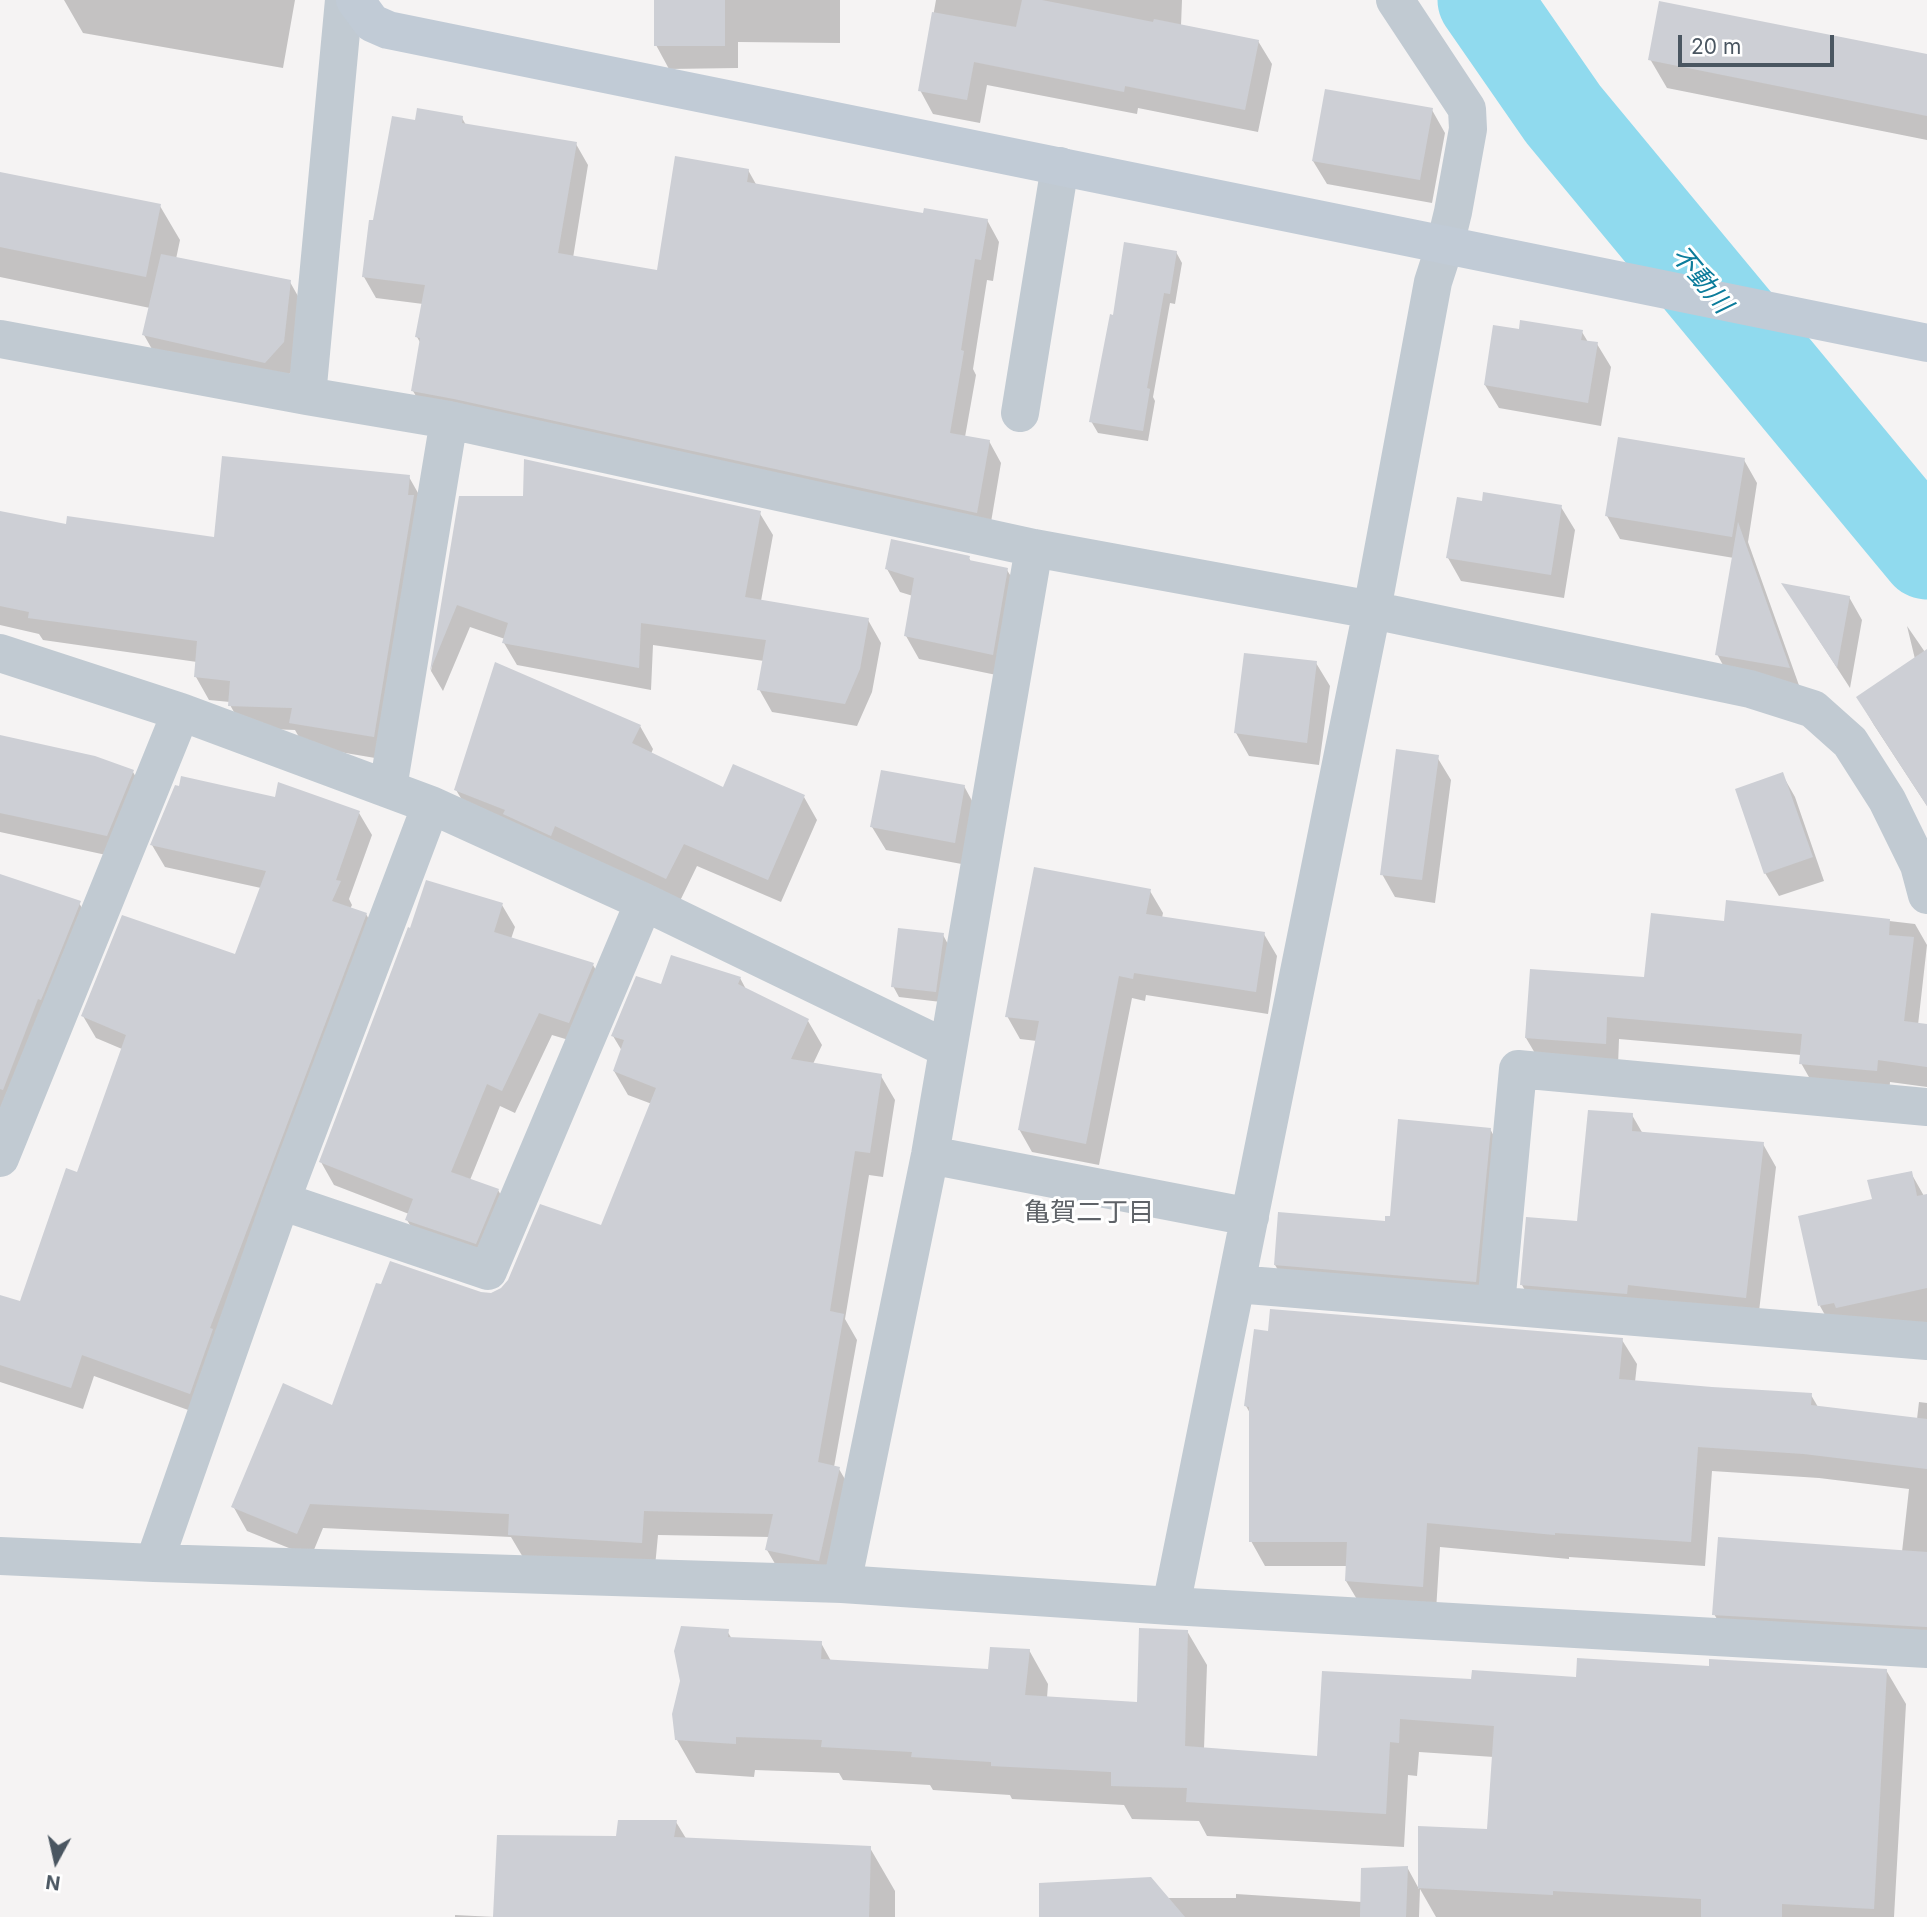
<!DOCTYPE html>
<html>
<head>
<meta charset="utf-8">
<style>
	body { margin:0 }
	#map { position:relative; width:1927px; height:1917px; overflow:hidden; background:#f5f3f3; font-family:Inter,sans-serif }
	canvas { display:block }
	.north { position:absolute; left:21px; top:1826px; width:70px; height:70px; -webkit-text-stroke:5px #fff; paint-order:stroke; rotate:188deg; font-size:19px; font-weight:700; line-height:28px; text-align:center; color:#4a5661 }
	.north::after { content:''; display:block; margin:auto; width:24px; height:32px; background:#4a5661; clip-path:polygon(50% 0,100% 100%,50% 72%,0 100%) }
	.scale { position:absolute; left:1678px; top:35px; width:156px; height:32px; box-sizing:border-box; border:4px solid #4a5661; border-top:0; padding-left:9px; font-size:21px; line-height:24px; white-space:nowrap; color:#4a5661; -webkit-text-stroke:5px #fff; paint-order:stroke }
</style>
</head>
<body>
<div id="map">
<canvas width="1927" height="1917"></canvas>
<div class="north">N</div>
<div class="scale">20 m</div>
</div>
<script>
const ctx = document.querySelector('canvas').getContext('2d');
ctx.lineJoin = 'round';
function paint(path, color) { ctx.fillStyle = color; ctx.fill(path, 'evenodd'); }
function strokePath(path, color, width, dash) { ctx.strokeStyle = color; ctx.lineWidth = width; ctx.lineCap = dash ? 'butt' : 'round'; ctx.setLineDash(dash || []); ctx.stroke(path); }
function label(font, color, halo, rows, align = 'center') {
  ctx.font = font + ' Inter,"Noto Sans JP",sans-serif'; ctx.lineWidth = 6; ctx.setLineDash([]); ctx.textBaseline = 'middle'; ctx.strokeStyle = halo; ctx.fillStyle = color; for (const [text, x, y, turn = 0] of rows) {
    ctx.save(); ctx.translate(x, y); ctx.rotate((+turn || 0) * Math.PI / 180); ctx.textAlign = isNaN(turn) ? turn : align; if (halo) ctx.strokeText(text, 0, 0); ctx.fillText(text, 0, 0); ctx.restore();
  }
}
paint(new Path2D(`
	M64,0H295L283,68L83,33Z
	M656,0H840V43L738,42V68L669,69L656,45Z
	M936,0H1182L1181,26L1258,41L1272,64L1258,132L1138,108L1137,114L987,85L980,123L933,114L920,90Z
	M1927,56V140L1667,88L1650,59Z
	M1432,110L1445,133L1432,203L1327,184L1313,161Z
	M462,118L466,125L576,144L588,165L573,258L658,272L748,170L757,186L925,215L987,220L999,242L993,281L987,280L973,369L976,375L965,437L989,441L1001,463L989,534L426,413L413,391L421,344L417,337L423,304L376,298L364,277L375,222L417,122Z
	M0,174L160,206L180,240L176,259L290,282L303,305L297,365L279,386L157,358L144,335L150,308L0,277Z
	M1176,252L1182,263L1175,304L1170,303L1153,397L1155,401L1148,441L1098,433L1091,421L1114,317Z
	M1521,331L1582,332L1588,342L1597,344L1611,367L1601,426L1499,408L1485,385Z
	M1744,460L1757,483L1748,542L1801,691L1730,678L1717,654L1734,558L1620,539L1607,516Z
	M409,477L422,500L387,760L304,746L295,730L243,728L230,705V702L209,700L196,677L197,662L43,640L39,634L0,625V513L68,526L215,539Z
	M460,497L759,512L773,535L761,601L868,620L881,643L872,692L857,726L772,712L759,689L764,661L653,645L651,690L517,665L504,643L505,639L470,627L443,691L431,671Z
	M1483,503L1561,507L1575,530L1564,598L1461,581L1448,558Z
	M969,558L971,562L1007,570L1021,593L1006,677L919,659L906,636L913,596L900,592L887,569Z
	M1784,586L1849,597L1862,620L1850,688Z
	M1907,626L1927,655V806L1874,725L1858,698L1915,659Z
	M1316,663L1330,686L1319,765L1249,756L1236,733Z
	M640,726L653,749L651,754L724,790L804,797L817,820L781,902L697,866L680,901L470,813L456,790Z
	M0,737L133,772L146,795L120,858L0,832Z
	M1437,757L1451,780L1435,903L1395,897L1382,874Z
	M1782,774L1795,797L1824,881L1779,896L1765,873Z
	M964,786L977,810L967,865L886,850L872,827Z
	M277,799L359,813L372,835L349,899L352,905L350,909L366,914L378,936L202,1415L94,1376L83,1409L0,1382V1296L21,1303L78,1174L122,1049L96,1038L83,1016L236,956L261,888L165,867L152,845Z
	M0,875L79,903L93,926L0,1151Z
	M1150,891L1163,913L1162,918L1264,934L1277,956L1268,1014L1146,995L1145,1001L1132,998L1099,1165L1032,1152L1019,1129L1037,1041L1020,1039L1007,1016Z
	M1727,902L1915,924L1927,945L1918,1025L1927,1026V1087L1890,1082L1889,1093L1814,1086L1801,1063V1055L1619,1039L1618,1066L1539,1060L1526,1038L1646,979L1726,922Z
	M502,905L515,927L511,939L593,965L606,987L582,1044L552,1035L515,1113L500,1106L470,1180L498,1190L511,1213L489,1265L420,1242L407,1220L409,1214L334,1185L321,1162Z
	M943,935L949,946L941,1002L899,997L893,986Z
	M740,978L747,991L808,1021L822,1045L813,1064L881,1076L895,1100L883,1177L869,1175L845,1319L857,1340L834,1467L839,1469L853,1493L833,1585L781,1574L767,1550L770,1537L658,1535L655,1567L524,1559L511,1537L323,1528L311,1557L247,1531L233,1506L333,1407L481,1293L493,1294L602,1227L652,1104L628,1095L614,1071L622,1051L613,1036L662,986Z
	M1632,1115L1643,1134L1763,1144L1776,1167L1758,1320L1535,1308L1522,1285L1578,1223Z
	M1490,1129L1503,1152L1489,1304L1289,1288L1275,1265L1387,1223Z
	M1911,1173L1924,1196H1927V1345L1835,1333L1820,1306L1874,1200Z
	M1622,1340L1637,1364L1635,1382L1811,1395L1818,1407L1917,1419L1919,1402L1927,1403V1650L1729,1639L1714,1614L1902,1552L1909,1489L1819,1478L1712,1471L1705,1566L1569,1557V1559L1440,1547L1436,1611L1361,1606L1346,1581L1347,1566H1265L1251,1541V1415L1246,1406Z
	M727,1631L732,1639L821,1643L831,1661L989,1671L1029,1650L1048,1684L1047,1698L1139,1704L1187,1631L1207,1665L1204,1749L1318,1758L1473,1681L1578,1679L1710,1668L1886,1670L1906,1704L1894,1917H1436L1420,1889L1419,1917H1085L1167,1898H1236V1894L1362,1902L1407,1867L1419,1889L1420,1828L1489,1831L1494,1757L1419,1752L1417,1776L1408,1775L1404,1847L1207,1836L1199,1821L1132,1819L1124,1805L1012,1799L1010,1795L933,1790L930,1785L843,1780L839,1773L755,1770L754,1777L696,1773L677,1740Z
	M676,1822L687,1840L870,1848L895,1891V1917H455V1915L495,1917L617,1838Z`), '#0003');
strokePath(new Path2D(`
	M1484,0L1563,114L1927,553`), '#90daee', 93);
paint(new Path2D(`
	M654,0H725V46H654Z
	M1022,0H1042L1153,22L1154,19L1259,40L1245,110L1125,86L1124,92L974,62L967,100L918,91L932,12L1016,27Z
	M1659,1L1927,54V116L1648,60Z
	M1325,89L1433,108L1420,180L1312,161Z
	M417,108L463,116L462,123L577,142L558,253L657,270L675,156L749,169L747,182L923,213L924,208L988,219L981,260L975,259L961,350L964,351L950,433L990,440L977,513L454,399L411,391L420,338L415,337L425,285L362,277L369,220H373L392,116L415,120Z
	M0,172L161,204L146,277L0,247Z
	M1124,242L1177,251L1170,294L1164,293L1147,388L1150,389L1143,431L1089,422L1110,314L1113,315Z
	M161,254L291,280L284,342L265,363L142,335Z
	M1520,320L1583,330L1581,340L1598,342L1588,403L1484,385L1493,325L1519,329Z
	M1618,437L1745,458L1732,537L1605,516Z
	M222,456L410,475L408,495H414L374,737L289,723L292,708L228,706L230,681L194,677L197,641L28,618L29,612L0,606V511L66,524L67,516L214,537Z
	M524,459L761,511L745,597L869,618L860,669L845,704L757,690L766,640L641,623L639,668L502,643L508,623L457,605L430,671L459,496H523Z
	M1483,492L1562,505L1551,575L1446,558L1457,497L1482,501Z
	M1738,522L1790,668L1715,655Z
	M891,539L970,556L969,560L1008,568L993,655L904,636L914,578L885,569Z
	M1781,583L1850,596L1837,668Z
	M1927,649V806L1856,697Z
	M1244,653L1317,661L1307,743L1234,733Z
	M495,662L641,725L632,743L723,787L733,764L805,795L768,880L684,844L666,879L555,826L551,836L503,814L505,810L454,790Z
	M0,735L95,756L134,770L107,836L0,813Z
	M1396,749L1439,755L1422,880L1380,875Z
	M881,770L965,785L955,843L870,827Z
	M1783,772L1813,857L1764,874L1735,789Z
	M181,776L275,797L278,782L360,811L336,880L341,881L332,901L367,913L210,1328L213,1329L190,1394L82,1355L71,1388L0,1365V1295L20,1301L66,1168L77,1172L126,1035L81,1016L122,915L235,954L266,871L150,845L175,785L179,786Z
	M1034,867L1151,889L1146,914L1265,932L1256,992L1134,973L1133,979L1119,976L1086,1144L1018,1130L1039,1021L1005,1017Z
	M0,874L81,901L41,1000L38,999L3,1090L0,1089Z
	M426,880L503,903L494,932L594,963L569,1023L539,1013L502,1091L487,1084L451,1172L499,1189L476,1244L405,1220L413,1199L319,1162L408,927L410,928Z
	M1726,900L1890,919L1889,935L1914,937L1904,1021L1927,1024V1067L1878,1060L1877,1071L1799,1064L1802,1034L1607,1017L1606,1044L1525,1038L1530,969L1644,977L1651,913L1724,921Z
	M898,928L944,933L936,992L891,987Z
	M671,955L741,977L738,984L809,1019L791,1059L882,1074L870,1153L855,1151L830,1311L844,1314L818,1462L840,1467L819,1561L765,1550L773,1514L644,1511L642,1543L508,1535L509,1514L310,1504L297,1534L231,1507L283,1383L332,1405L376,1283L381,1284L390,1261L481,1292L491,1293L501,1288L508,1280L540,1204L601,1225L656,1088L613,1071L624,1040L611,1036L636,976L661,984Z
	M1588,1110L1633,1113L1632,1131L1764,1142L1746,1298L1628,1285L1627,1294L1520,1285L1526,1217L1577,1221Z
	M1398,1119L1491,1128L1476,1282L1274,1265L1278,1212L1385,1221V1216H1390Z
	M1912,1171L1917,1196L1927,1194V1288L1836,1308L1834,1303L1818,1306L1798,1216L1872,1199L1867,1180Z
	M1270,1309L1623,1338L1619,1379L1712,1387L1812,1393L1811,1405L1927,1419V1469L1804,1454L1698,1447L1691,1542L1555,1533V1535L1427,1523L1423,1587L1345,1581L1347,1542H1249V1407L1244,1406L1254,1329L1268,1331Z
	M1718,1537L1927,1552V1627L1712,1615Z
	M681,1626L729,1629L728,1637L822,1641L821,1659L988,1669L990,1647L1030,1649L1025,1695L1137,1702L1139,1628L1188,1630L1185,1746L1317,1756L1322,1671L1471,1679L1472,1670L1576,1677L1577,1658L1709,1666V1659L1887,1669L1874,1909L1782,1904V1917H1701V1899L1553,1891V1895L1418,1888V1826L1487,1829L1494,1726L1400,1719L1399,1743L1390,1742L1386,1814L1186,1802L1187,1788L1111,1786V1772L991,1766V1762L911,1757L912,1752L821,1747L822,1740L736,1737V1744L675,1740L672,1714L680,1681L674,1651Z
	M618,1820H677L674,1837L871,1846L869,1917H493L497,1835L616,1836Z
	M1408,1866L1406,1917H1360L1361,1868Z
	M1151,1877L1185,1917H1039V1883Z`), '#cdcfd5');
strokePath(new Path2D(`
	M0,339L307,396L449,420L1034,548L1372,610L1750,689L1813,709L1850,742L1887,800L1919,865L1927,895
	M307,396L344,0
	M1020,413L1060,166
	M0,653L181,712L431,805L644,902L948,1049
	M388,788L449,420
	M930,1155L1250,1217
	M0,1158L181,712
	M281,1201L488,1271L644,902
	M1236,1284L1927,1341
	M1496,1305L1518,1069L1927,1107
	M0,1556L154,1563L842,1584L1171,1606L1927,1649
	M154,1563L281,1201L431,805
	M842,1584L930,1155L1034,548
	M1171,1606L1372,610L1433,282L1445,245L1453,212L1468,129L1467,109L1395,0`), '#c1cad2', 38);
strokePath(new Path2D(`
	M355,0L372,23L388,30L1927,343`), '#c1cbd6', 38);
label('italic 26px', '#0c7c9b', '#fff', [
	["不動川",1701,280,50]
]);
label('26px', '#5f6368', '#fff', [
	["亀賀二丁目",1089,1213]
]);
</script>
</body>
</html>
